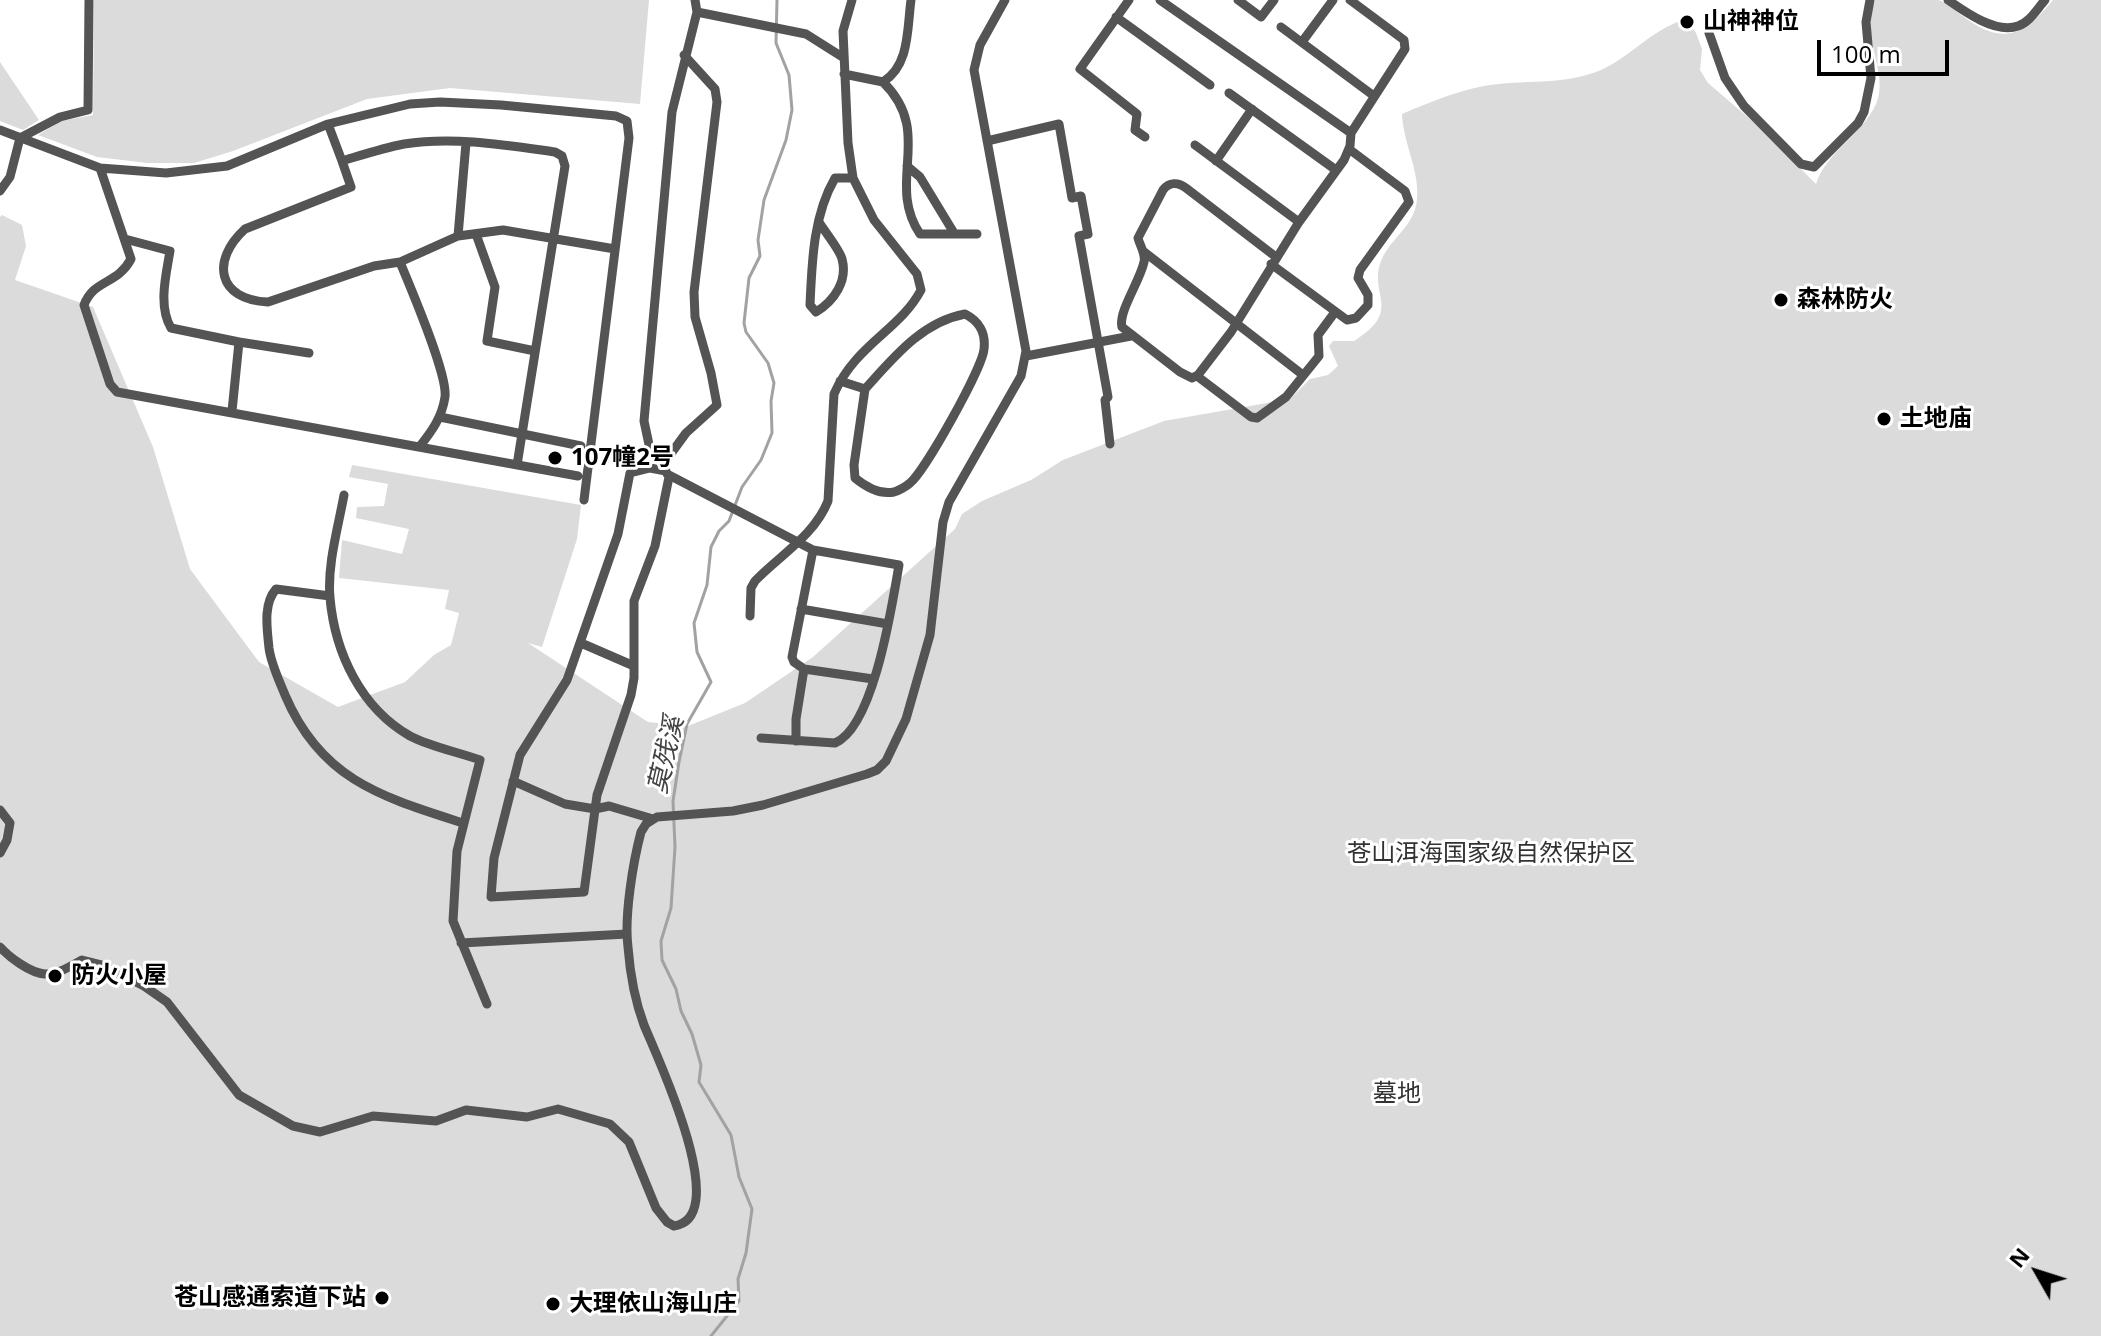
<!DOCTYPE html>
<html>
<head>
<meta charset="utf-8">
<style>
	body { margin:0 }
	#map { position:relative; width:2101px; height:1336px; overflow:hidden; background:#fff; font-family:"Open Sans",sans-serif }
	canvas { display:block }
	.north { position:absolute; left:1997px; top:1232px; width:80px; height:80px; -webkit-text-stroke:6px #fff; paint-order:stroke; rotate:309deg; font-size:22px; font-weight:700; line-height:32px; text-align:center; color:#000 }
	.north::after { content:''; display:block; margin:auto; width:28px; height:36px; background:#000; clip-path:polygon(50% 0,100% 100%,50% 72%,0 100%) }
	.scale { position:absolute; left:1817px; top:40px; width:132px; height:36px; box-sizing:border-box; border:4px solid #000; border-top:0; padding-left:10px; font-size:24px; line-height:28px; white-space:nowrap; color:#000; -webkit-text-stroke:6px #fff; paint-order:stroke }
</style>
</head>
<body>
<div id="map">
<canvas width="2101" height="1336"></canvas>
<div class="north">N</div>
<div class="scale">100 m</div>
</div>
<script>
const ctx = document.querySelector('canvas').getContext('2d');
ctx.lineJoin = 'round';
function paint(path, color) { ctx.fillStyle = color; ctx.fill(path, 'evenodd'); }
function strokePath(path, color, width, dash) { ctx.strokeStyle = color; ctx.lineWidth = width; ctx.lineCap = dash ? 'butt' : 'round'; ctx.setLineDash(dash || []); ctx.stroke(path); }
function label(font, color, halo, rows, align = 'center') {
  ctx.font = font + ' "Open Sans","Noto Sans SC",sans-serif'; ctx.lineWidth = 6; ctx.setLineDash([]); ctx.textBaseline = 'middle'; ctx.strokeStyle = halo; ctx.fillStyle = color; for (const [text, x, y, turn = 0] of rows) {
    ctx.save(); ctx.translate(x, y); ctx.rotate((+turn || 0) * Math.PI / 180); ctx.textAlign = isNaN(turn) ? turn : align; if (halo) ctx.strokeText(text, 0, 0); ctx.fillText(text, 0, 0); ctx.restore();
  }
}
paint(new Path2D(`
	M94,0H649L640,104L450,88L367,99L233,151L194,163H147L97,157L38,135L61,121L93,115Z
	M1875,0C1895,0 1919,0 1938,0C1947,2 1957,12 1964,17C2004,47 2025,34 2053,0H2101V1336H0V217L2,215L22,225L26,246L15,280L93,307L153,447L190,569L259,662L338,707L405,682L434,655L451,645L459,613L445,609L449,590L339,578L342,540L402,554L409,529L356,518L357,507L384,506L388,484L349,477L352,465L581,505L577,539L542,647L528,643L648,722L688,726L745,703L813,657L955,529L962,514L982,501L1031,480L1063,460L1164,421L1290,399L1310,379L1328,375L1338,366L1329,346L1333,341H1354C1404,310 1368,295 1381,261C1391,237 1415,226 1417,199C1420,171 1403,143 1402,114C1428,103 1456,91 1484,86C1524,79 1563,86 1601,70C1632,56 1652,29 1686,19L1696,33L1702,49L1700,70L1708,83L1757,125L1816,184C1827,151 1862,135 1876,104C1890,73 1859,37 1875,0Z
	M0,62L39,120L23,130L0,121Z`), '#dbdbdb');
strokePath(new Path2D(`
	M711,1336L739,1301L738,1279L746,1253L752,1209L739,1177L731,1135L699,1082L701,1065L692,1034L681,1011L676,989L662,960L661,941L671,908L675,847L673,801L679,762L687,724L711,682L697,652L694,623L707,585L711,547L719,531L729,521L742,487L761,460L772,433L771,401L774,383L768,363L746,332L744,323L749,278L760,256L758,240L764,200L786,140L792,110L789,75L776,43L777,0`), '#a2a2a2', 3);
strokePath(new Path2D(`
	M1129,0L1080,69L1137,114L1135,130L1145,137
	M1160,0L1351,133
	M1238,0L1261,17L1274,0
	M1948,0C1965,12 1996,34 2018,26C2030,22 2037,9 2045,0
	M697,12L806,34L844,58
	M1116,17L1210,85
	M1281,27L1374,96
	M1709,33L1725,78L1744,106L1801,164L1814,167L1858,123L1864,112L1871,78L1866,22L1870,0
	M1302,42L1333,0
	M684,55L715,89L717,102L694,292L695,317L711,373L717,405L686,433L667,459L651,454L644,421L672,112L697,12L695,0
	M844,74L883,82C910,65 907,29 911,0
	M883,82C935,133 885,182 920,234H977
	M1229,93L1336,170
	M328,124L342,161C362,155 383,148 404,144C453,136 506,145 555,152L562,156L565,166L517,465
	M0,130L100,168L166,173L227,166L328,124L410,104L440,102L501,105L616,116L627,121L629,138L584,500
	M987,141L1059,124L1072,198L1081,196L1088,234L1079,236L1108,397L1105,400L1110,444
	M1195,145L1299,222
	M342,161L351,187L245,229C210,261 218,300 268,302L374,266L400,262C410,287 448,374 445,397C442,417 432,431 420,446
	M1216,161L1252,109
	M907,166L920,177L954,233
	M100,168L131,259C117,285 94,279 84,305L110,384L117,392L578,476
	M0,191L10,177L20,138L60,117L88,110L89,0
	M819,222C825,232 840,250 842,259C848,281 834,301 816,312L810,305C812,262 813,216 835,178H853
	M476,234L495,287L487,341L535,351
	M458,236L466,143
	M125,239L170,251C166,275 158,306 171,328L239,342L232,411
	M1143,251L1303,375
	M1276,257L1186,188C1178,182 1169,182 1163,190L1138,238C1140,246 1146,254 1144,262C1140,281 1118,312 1122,327L1180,372L1192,378L1198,375L1231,332L1299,222L1344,160L1350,146L1351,133L1405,49L1404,40L1350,0
	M400,262L458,236L503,230L615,249
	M1271,264L1347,320L1356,318L1368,305V295L1358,278L1360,270L1409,202L1405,191L1349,149
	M239,342L309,353
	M1026,356L1131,336
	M1197,376L1251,417L1257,418L1286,397L1319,356L1318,335L1335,312
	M840,381L865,389L854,465L855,478C866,487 879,495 894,492C898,491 907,486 910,483C925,471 983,367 984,349C986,333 979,321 965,314C922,322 894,357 865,389
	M440,417L581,446
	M666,471L650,468L630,473L618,534L567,680L520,755L494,858L491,897L584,892L597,795L631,695L634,678V601L655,546L669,477
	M667,474L813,550L899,565C892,605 874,727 835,743L761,738
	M344,495C338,528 327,565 330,598C335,653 361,708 410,736C431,747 458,752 480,760L457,851L453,921L487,1004
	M330,596L276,589C263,604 267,628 269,648C271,664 279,680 285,695C321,780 382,797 463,823
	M801,609L888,624
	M750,616L751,588L755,581C780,555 814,536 828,501L834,394C855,345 900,330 921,290L917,274L874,220L853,178L848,143L843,31L852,0
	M581,643L634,666
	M804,669L794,662L792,657L813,550
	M796,741V719L804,669L873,679
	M513,781L565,804L595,809L609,806L653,819
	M0,810L10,823L7,840L0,853
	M461,943L627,934
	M0,947C9,957 30,973 45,974C57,975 71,966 82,960L102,965L144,986L167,1002L239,1095L293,1126L320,1132L373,1116L436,1121L466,1110L527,1117L558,1109L610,1124L629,1142L656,1208L667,1222L674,1226C734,1218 656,1055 644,1025C635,1001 630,973 628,947C624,917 633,862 641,832L646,824L657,817L733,811L763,805L867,774L877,770L886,761L906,719L930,635L943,522L949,502L1021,376L1026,351L974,70L980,45L1005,0`), '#545454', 9);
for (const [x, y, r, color] of [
	[1687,22,8,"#000"],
	[1781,300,8,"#000"],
	[1884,419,8,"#000"],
	[555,458,8,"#000"],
	[55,976,8,"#000"],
	[382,1298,8,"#000"],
	[553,1304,8,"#000"]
]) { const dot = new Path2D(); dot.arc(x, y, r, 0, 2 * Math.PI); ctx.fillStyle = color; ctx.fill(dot); strokePath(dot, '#fff', 3); }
label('bold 24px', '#000', '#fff', [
	["山神神位",1703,22],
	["森林防火",1797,300],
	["土地庙",1900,419],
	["107幢2号",571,458],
	["防火小屋",71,976],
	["苍山感通索道下站",366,1298,"right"],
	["大理依山海山庄",569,1304]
], 'left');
label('24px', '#323232', '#fff', [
	["苍山洱海国家级自然保护区",1491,854],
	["墓地",1397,1094]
]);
label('italic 26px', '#434343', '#fff', [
	["莫残溪",667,755,-77]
]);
</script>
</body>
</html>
